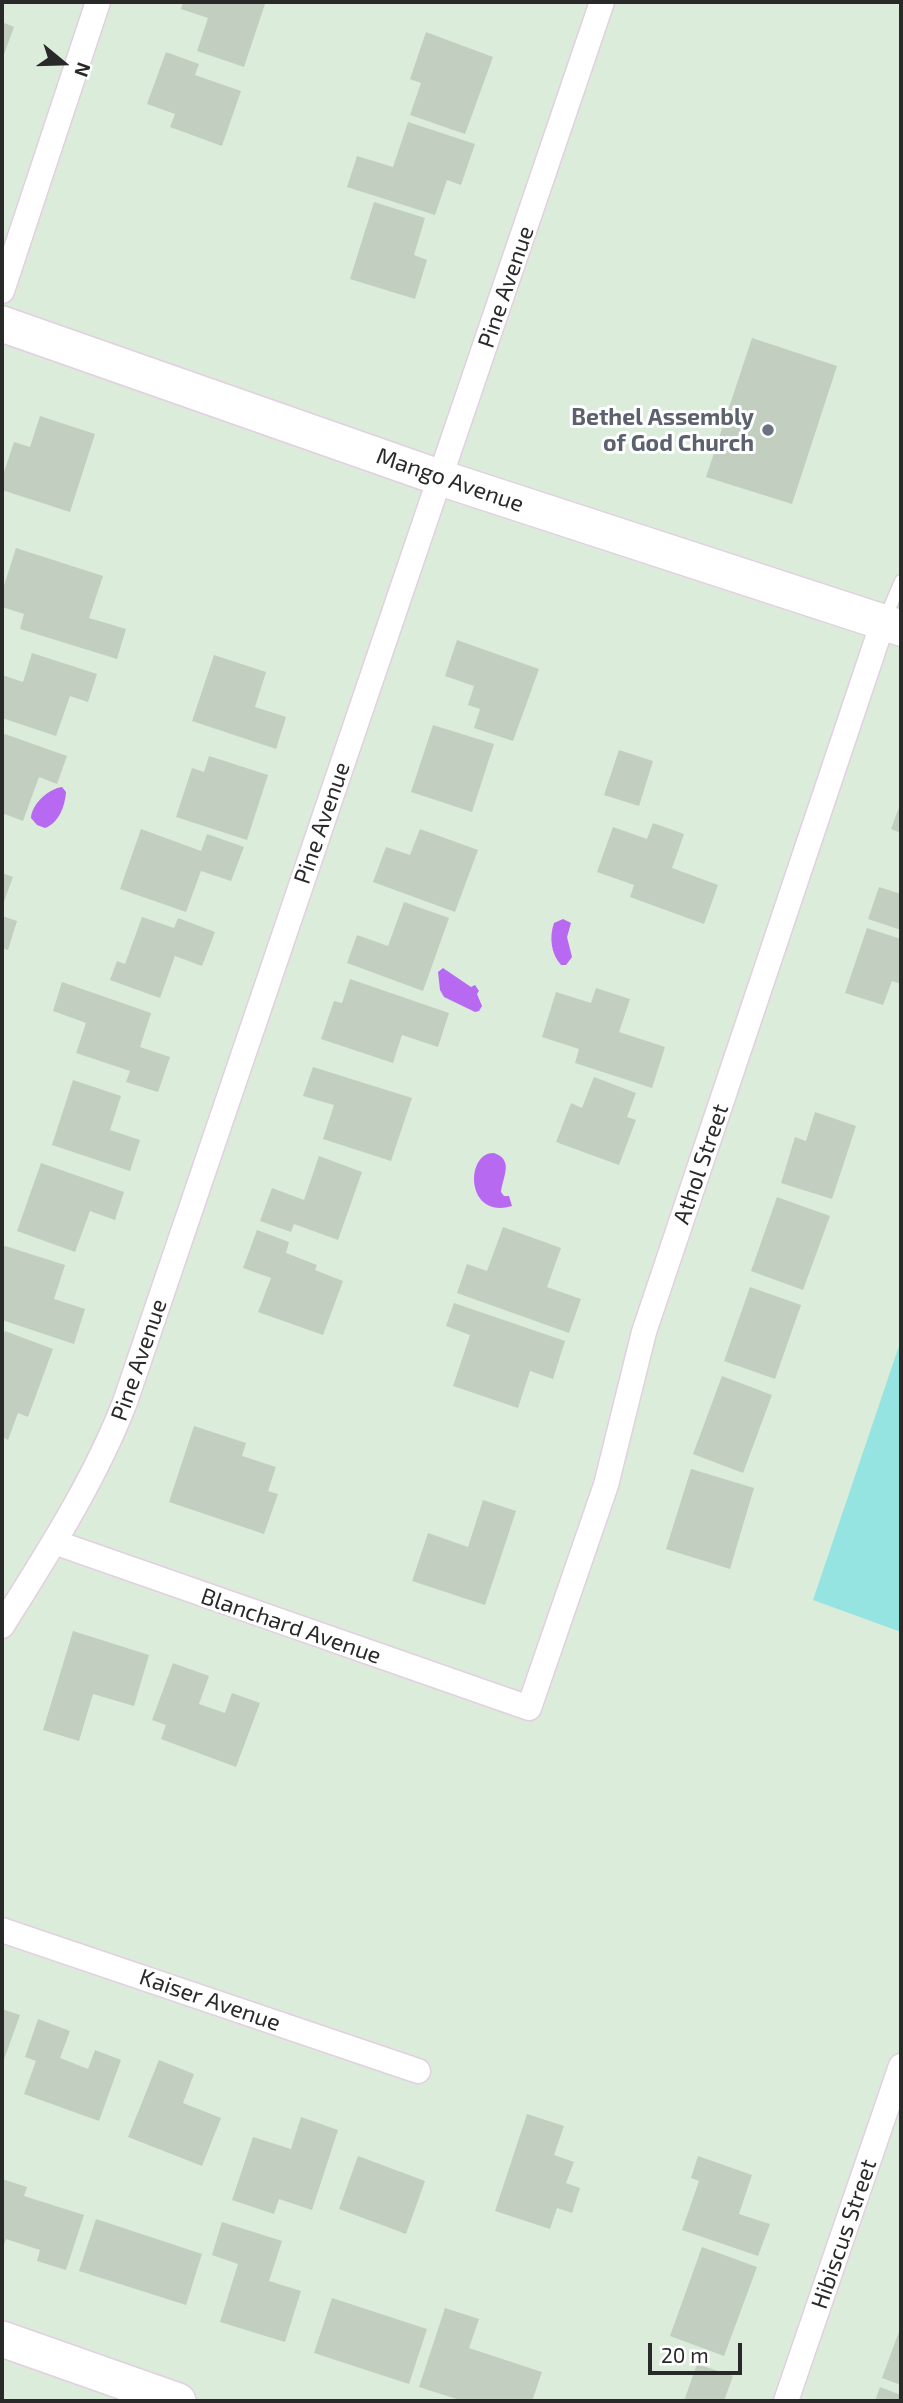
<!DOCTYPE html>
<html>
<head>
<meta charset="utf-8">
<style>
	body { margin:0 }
	#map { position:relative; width:903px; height:2403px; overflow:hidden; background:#dcecda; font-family:"Exo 2",sans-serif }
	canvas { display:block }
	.frame { position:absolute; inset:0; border:4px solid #292929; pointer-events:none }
	.north { position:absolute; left:28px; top:28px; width:70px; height:70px; -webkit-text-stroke:5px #fff; paint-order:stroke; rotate:109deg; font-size:19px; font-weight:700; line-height:28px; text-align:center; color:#292929 }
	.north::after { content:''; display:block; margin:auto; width:24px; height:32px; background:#292929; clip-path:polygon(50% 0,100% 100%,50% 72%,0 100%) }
	.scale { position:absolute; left:648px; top:2343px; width:94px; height:32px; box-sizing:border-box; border:4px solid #292929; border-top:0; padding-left:9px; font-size:21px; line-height:24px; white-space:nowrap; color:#292929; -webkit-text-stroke:5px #fff; paint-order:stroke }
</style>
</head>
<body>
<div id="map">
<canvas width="903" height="2403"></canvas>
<div class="frame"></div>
<div class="north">N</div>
<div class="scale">20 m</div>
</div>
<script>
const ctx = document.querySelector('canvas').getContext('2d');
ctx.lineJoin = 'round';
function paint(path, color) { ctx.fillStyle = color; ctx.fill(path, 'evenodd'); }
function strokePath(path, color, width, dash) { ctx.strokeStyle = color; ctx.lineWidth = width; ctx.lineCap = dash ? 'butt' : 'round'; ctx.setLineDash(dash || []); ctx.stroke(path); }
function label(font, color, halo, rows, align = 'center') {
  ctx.font = font + ' "Exo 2",sans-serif'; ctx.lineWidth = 6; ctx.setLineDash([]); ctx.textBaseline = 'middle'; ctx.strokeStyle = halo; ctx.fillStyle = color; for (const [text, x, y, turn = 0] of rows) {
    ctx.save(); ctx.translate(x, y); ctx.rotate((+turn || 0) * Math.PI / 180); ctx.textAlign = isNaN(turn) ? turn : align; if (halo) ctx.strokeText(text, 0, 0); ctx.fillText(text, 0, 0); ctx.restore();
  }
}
paint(new Path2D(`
	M901,1340V1632L813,1600Z`), '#95e4e1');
paint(new Path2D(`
	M62,787L66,792C65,806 59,823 45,828L37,825L31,818C32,804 48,789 62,787Z
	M563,919L571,923L567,937L572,957L566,965H561C551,954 549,937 554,923Z
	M443,968L471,987L475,985L479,991L477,994L482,1006L479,1011L475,1012L444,997L440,990L438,972Z
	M494,1153C514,1160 503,1176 501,1192L504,1196H509L512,1206C465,1220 465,1152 494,1153Z`), '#b76af1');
paint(new Path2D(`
	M183,2H258L265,4L244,67L197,51L208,18L181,9Z
	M2,22L14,27L2,60Z
	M426,32L493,57L465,134L410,115L421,83L410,79Z
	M166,52L199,64L195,75L241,91L222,146L170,127L175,114L147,104Z
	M408,122L475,144L461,185L447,180L435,215L347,187L357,156L393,167Z
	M374,202L425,218L414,255L427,260L415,299L350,279Z
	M752,338L837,366L792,504L706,477Z
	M40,416L95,434L70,512L2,490V478L14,442L30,447Z
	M16,548L103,576L89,618L126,629L117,659L20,629L24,614L2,607V592Z
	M457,640L539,669L513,741L474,728L480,709L468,705L474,686L445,676Z
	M32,653L97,674L88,702L70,696L56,736L2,718V675L23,682Z
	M214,655L266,672L255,707L286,717L276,749L192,721Z
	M433,725L494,744L472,812L411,792Z
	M2,733L67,756L57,784L39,777L23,821L2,813Z
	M619,750L653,761L639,806L604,795Z
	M209,756L268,775L247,840L176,817L192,768L204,772Z
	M901,802V833L891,829Z
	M653,823L684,834L672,868L718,885L704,924L630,897L634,885L597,872L613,827L647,839Z
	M141,829L201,851L207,834L244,847L231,881L201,871L186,912L120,889Z
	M420,829L478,850L455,912L373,882L386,847L410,855Z
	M2,873L13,877L2,907Z
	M879,887L901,894V930L868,919Z
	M404,902L449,918L423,991L347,963L357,935L388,946Z
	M2,916L17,921L8,950L2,948Z
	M142,917L174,928L178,918L215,932L202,966L175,956L160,998L110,980L117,961L125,964Z
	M867,928L901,939V984L892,981L883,1005L845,993Z
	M350,979L449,1013L438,1047L402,1035L393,1063L321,1039L334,1001L342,1003Z
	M62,982L151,1013L140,1047L170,1057L158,1092L126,1082L130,1071L76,1053L86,1023L53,1011Z
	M596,988L630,999L619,1032L665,1047L652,1088L575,1063L579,1049L542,1037L556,992L591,1003Z
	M313,1067L412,1098L391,1161L323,1139L334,1105L303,1096Z
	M594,1077L636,1093L627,1117L636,1120L619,1165L556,1142L571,1103L582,1108Z
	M73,1080L121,1096L110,1130L140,1140L130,1171L52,1145Z
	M815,1112L856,1126L832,1199L781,1183L795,1137L806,1141Z
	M319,1156L362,1172L338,1240L294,1224L291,1232L260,1221L272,1188L304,1200Z
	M41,1163L124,1192L115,1220L90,1211L75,1252L17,1231Z
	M777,1197L830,1216L803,1290L751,1271Z
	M503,1227L561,1248L547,1287L581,1299L569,1333L457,1293L467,1264L487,1271Z
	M257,1230L289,1242L286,1253L317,1265L315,1270L343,1281L323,1335L258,1312L271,1278L243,1268Z
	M2,1245L65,1265L54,1299L85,1309L74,1344L2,1320Z
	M750,1287L801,1305L775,1379L724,1361Z
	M454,1303L565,1341L553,1379L530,1371L518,1408L453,1386L470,1335L446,1326Z
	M5,1331L53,1349L28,1417L18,1413L8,1440L2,1437V1340Z
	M722,1376L772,1395L743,1473L693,1454Z
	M194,1426L246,1443L242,1456L276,1467L268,1491L278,1494L264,1534L169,1502Z
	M691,1469L754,1488L730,1569L666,1549Z
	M483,1500L516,1511L485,1605L412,1581L428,1533L468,1547Z
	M73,1631L149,1655L134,1706L93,1694L79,1741L43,1730Z
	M173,1663L209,1676L199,1704L225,1713L232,1693L260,1703L236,1767L161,1739L166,1725L152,1720Z
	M2,2009L20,2015L2,2065Z
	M38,2019L70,2031L60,2058L88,2069L95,2050L121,2060L99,2121L24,2094L36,2061L25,2057Z
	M159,2060L194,2074L183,2103L221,2118L202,2166L128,2137Z
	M527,2114L564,2126L554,2155L574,2162L566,2183L580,2188L572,2213L557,2208L550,2229L495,2211Z
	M301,2117L338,2130L312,2210L279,2199L274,2214L232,2200L253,2137L291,2149Z
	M358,2156L425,2181L406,2234L339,2209Z
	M698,2156L752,2175L739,2214L770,2224L758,2256L682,2230L699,2181L691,2178Z
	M2,2179L27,2187L24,2196L84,2215L66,2270L37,2261L40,2250L6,2239L2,2250Z
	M96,2219L202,2254L186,2305L79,2271Z
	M222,2222L282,2241L269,2281L301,2291L285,2342L220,2322L238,2264L212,2255Z
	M702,2247L757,2267L724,2356L670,2336Z
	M332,2298L427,2329L409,2384L314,2353Z
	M445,2308L479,2319L469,2348L542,2372L532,2401H463L419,2387Z
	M901,2326V2385L882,2378Z
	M697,2364L733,2376L724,2401H684Z
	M880,2387L901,2395V2401H875Z`), '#c1cec0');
const lane = new Path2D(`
	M884,621L901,581`);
const street = new Path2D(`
	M2,291L98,2
	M54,1542L529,1708L606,1485L644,1332L883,622
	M2,1626C47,1554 94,1482 125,1402L602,2
	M2,1930L418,2071
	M786,2401L901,2066`);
const secondary = new Path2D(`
	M2,324L441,478L901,628
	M2,2339L178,2401`);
strokePath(lane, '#e2cfe0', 15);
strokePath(street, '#e2cfe0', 27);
strokePath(secondary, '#e2cfe0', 38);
strokePath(lane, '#fff', 12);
strokePath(street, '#fff', 24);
strokePath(secondary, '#fff', 35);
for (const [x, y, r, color] of [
	[768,430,7,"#6b7280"]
]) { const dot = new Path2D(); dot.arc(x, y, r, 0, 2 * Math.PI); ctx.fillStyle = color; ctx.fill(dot); strokePath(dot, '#fff', 2.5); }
label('23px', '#292929', '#fff', [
	["Pine Avenue",506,287,-71],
	["Mango Avenue",450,480,19],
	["Pine Avenue",322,823,-71],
	["Athol Street",701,1164,-71],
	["Pine Avenue",139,1360,-71],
	["Blanchard Avenue",291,1626,19],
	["Kaiser Avenue",210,2000,19],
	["Hibiscus Street",844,2234,-71]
]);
label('bold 23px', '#5b616d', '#fff', [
	["Bethel Assembly",754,417],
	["of God Church",754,443]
], 'right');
</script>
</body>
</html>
